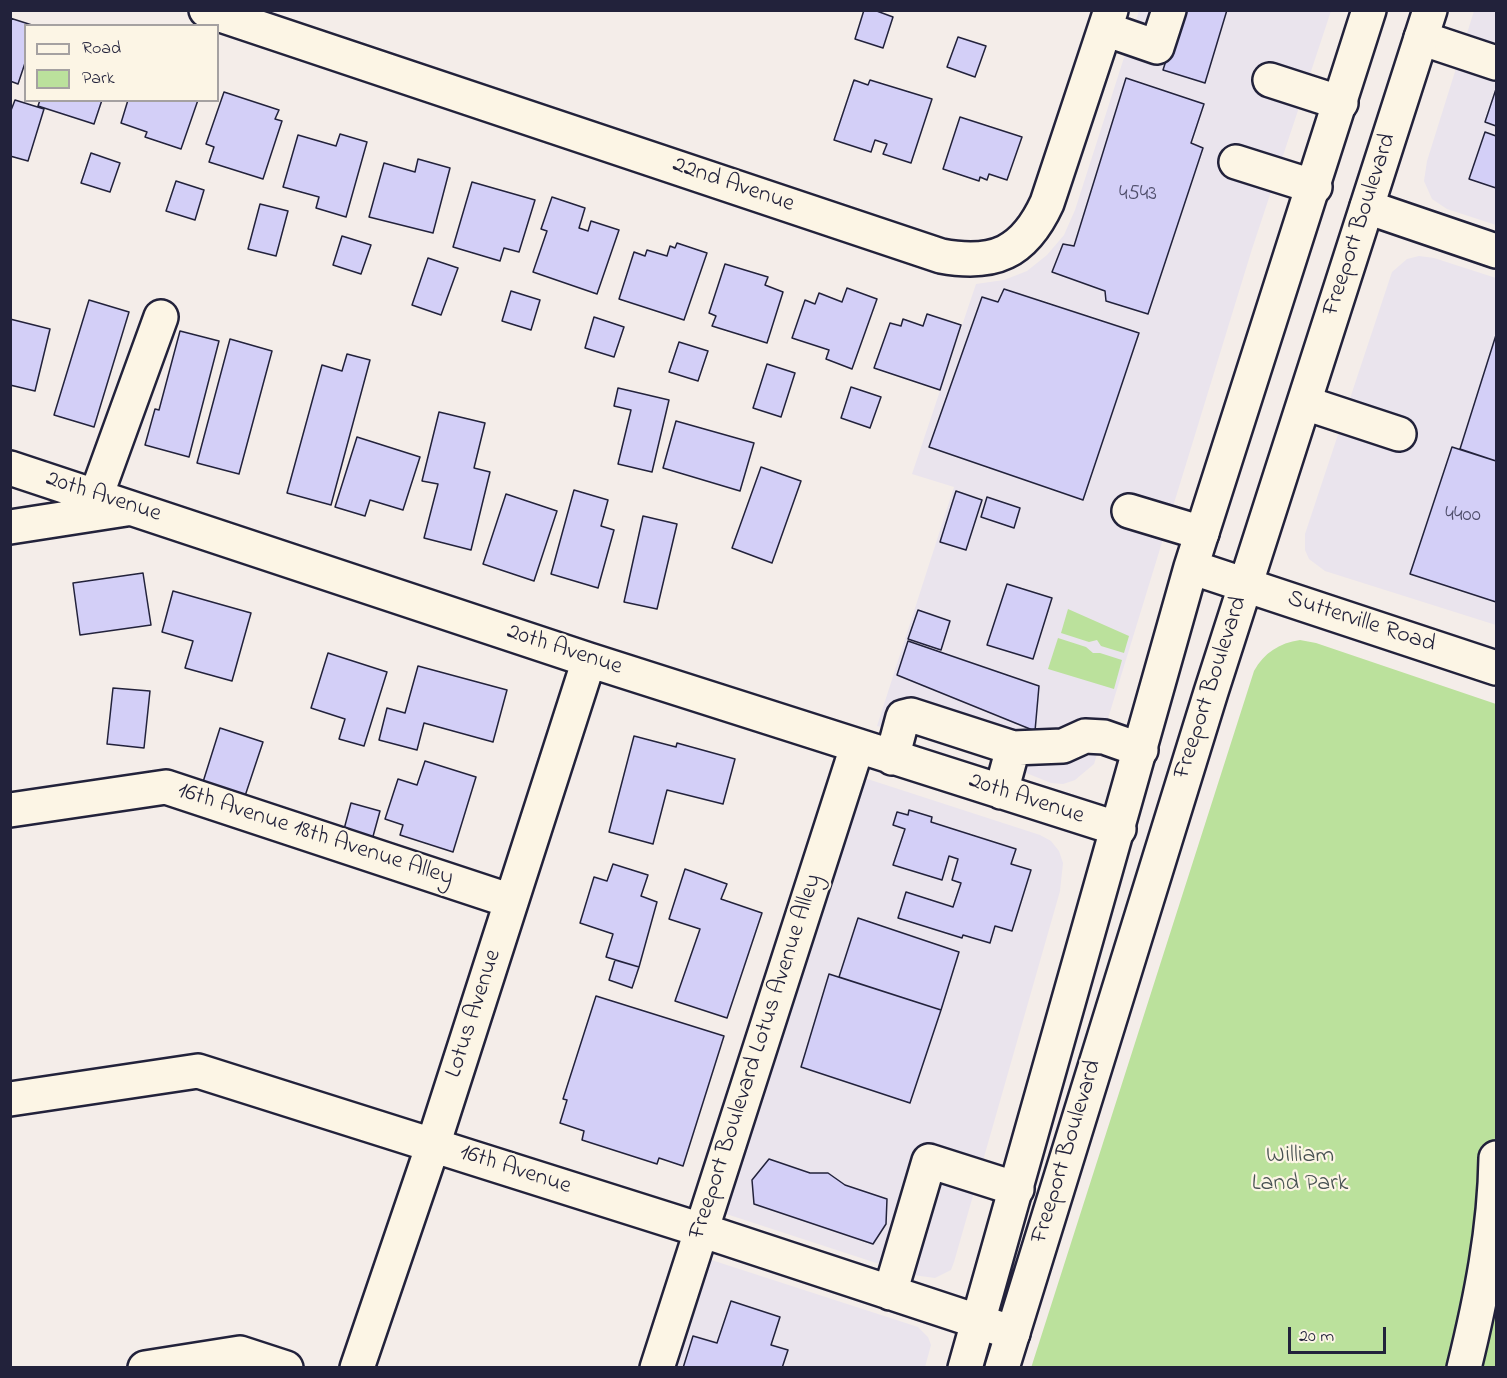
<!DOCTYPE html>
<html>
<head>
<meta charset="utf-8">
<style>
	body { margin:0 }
	#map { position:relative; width:1507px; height:1378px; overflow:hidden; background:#f4ede9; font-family:"Indie Flower",sans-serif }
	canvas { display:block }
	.frame { position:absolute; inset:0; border:12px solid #22223b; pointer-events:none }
	.legend { position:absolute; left:24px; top:24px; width:195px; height:78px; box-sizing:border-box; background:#fcf5e5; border:2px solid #a5a1a1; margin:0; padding:8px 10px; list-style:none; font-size:18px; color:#22223b }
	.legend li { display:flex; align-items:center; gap:12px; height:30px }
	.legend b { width:30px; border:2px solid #a5a1a1 }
	.scale { position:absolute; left:1288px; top:1327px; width:98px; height:27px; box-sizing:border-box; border:3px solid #22223b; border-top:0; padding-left:8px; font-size:18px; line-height:21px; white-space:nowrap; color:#22223b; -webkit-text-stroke:4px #fcf5e5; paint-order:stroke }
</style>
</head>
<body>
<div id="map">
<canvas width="1507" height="1378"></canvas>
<div class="frame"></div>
<ul class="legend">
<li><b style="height:8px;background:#fcf5e5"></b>Road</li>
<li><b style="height:16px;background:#bbe19c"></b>Park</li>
</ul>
<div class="scale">20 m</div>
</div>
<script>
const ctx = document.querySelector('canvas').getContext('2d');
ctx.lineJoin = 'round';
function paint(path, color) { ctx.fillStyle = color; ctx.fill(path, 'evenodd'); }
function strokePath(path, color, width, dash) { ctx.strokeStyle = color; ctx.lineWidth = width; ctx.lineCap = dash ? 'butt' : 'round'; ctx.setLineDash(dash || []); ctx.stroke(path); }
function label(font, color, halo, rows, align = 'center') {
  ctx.font = font + ' "Indie Flower",sans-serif'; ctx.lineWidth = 4.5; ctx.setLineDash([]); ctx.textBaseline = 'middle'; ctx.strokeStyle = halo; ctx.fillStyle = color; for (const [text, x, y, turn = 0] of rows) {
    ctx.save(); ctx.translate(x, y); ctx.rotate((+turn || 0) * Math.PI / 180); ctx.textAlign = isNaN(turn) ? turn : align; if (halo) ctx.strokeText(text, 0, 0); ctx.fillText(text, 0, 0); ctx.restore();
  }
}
paint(new Path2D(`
	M1139,11H1331L1252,249L1094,764L1075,780L1063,784L1051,783L1009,766L899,731L877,726L954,487L912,474L976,284L1004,280L1027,271L1047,255L1064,235L1075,210Z
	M1474,11H1496V225L1447,209L1432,199L1424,181L1427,161Z
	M1419,256L1434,258L1496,278V625L1325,571L1309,559L1305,550V534L1392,272L1407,259Z
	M849,773L1040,835L1051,841L1059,851L1063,863L1060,891L954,1262L951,1270L935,1278L913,1275L708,1208Z
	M693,1254L918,1327L928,1337L931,1345L925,1367L657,1368Z`), '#eae4ed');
paint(new Path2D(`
	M1068,609L1129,636L1124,653L1101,646L1097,640L1089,642L1061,633Z
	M1058,638L1086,647L1093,653H1100L1122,660L1114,689L1048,669Z
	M1300,640L1316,643L1496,704V1367L1031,1368L1254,671C1264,653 1279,643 1300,640Z`), '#bbe19c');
const building = new Path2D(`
	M864,10H874L893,17L883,48L855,39Z
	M1182,10H1227L1205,83L1163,70Z
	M10,18L35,26H26V60L18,84L10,81Z
	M958,37L986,46L975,77L947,67Z
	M1126,78L1204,104L1191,143L1203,148L1148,314L1106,301L1105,291L1052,272L1063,244L1074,246Z
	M854,80L868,85L870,80L932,99L911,163L883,154L887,144L875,140L871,152L834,140Z
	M1496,89V126L1485,122Z
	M224,92L279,110L275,119L282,121L263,179L209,162L214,147L206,144Z
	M15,100L44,109L28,161L10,156V113Z
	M40,100H102L94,124L38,106Z
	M128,100H198L181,149L145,137L147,132L121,123Z
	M960,117L1022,137L1007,180L989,174L987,180L980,177L979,181L943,169Z
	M1485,132L1496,136V188L1469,179Z
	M340,134L367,142L346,217L316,208L319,197L283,187L298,135L336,146Z
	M91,153L120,163L110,192L81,183Z
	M418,159L450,168L433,233L369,217L384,163L415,172Z
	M176,181L204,190L195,220L166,211Z
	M472,182L535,200L519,252L504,248L500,261L453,247Z
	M552,197L585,208L579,228L588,231L591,221L619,230L597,294L533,272L547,231L541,229Z
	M260,204L288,211L276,256L248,249Z
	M342,236L371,245L361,274L333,265Z
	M677,243L707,253L684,320L619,299L634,252L645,256L647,250L667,256L670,246L675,248Z
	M428,258L458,268L441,315L412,305Z
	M725,264L768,277L765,285L783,292L767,343L712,326L716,316L709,313Z
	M847,288L877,299L852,369L826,359L829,350L792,338L805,300L815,304L819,293L842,302Z
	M1004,289L1139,333L1083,500L929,447L982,297L998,302Z
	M511,291L540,300L531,330L502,321Z
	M89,300L129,312L94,427L54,415Z
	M927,314L961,325L940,390L874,368L890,323L901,326L903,319L923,326Z
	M594,317L624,327L614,357L585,348Z
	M10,319L50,329L35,391L10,385Z
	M180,331L219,341L189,457L145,445L155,409L159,410Z
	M1496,335V461L1460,449Z
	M230,339L272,351L239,474L197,463Z
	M679,342L708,351L698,381L669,372Z
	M347,354L370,360L331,505L287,493L322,365L342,371Z
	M767,364L795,373L781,417L753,408Z
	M851,387L881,397L870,428L841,418Z
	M618,388L669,400L652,472L618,464L631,410L614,406Z
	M439,412L485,423L474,468L490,472L471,550L424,538L438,484L422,481Z
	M676,421L754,443L740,491L663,468Z
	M357,437L420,457L403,510L370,500L365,516L335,507Z
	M1452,447L1496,461V602L1410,574Z
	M761,467L801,481L772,563L732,548Z
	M574,490L608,500L601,526L614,530L598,588L551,574Z
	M956,491L982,500L966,550L940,542Z
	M506,494L557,511L534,581L483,564Z
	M987,497L1020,508L1014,528L981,517Z
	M643,516L677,524L657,609L624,602Z
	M143,573L151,625L80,635L73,583Z
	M1007,584L1052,598L1033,659L987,645Z
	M173,591L251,613L232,681L185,668L193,641L162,632Z
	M918,610L950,621L941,650L908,639Z
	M908,641L1039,686L1035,731L897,675Z
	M328,653L387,672L364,746L339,739L345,719L311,708Z
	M418,666L507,690L493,742L424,723L417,750L379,740L387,708L405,713Z
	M113,688L150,691L144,748L107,744Z
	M220,728L263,742L245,796L203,782Z
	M634,736L676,747L677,743L735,759L723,804L667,790L653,844L609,832Z
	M425,761L476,777L453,852L400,835L403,825L385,819L398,779L417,785Z
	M351,803L380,811L372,840L343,833Z
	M909,810L932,817L931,822L1016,849L1011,864L1031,870L1012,931L995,926L990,943L963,935L962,938L898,918L906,892L953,907L961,883L952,880L958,859L949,856L942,880L893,865L905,829L893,825L897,812L908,815Z
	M613,864L648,875L641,896L657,902L639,967L606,957L613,934L580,923L594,877L607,881Z
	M685,869L727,884L721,899L762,913L727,1018L675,1001L700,929L669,919Z
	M858,918L959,952L941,1010L839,977Z
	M615,960L639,967L632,988L609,980Z
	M829,974L941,1010L910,1103L801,1067Z
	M596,996L724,1036L683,1166L659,1158L657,1164L582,1140L584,1131L560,1123L567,1100L563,1099Z
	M769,1159L810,1173H828L845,1185L887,1199L886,1224L873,1244L754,1204L752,1180Z
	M731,1301L780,1317L771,1345L788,1350L782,1368H683L693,1336L717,1343Z`);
paint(building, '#d3cff7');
strokePath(building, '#22223b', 1.5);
const minor = new Path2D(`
	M206,10L941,256C994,266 1024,253 1047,203L1111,10
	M1105,29L1157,47L1169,10
	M1421,38L1496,63
	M1270,80L1341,103
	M1236,162L1315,187
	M1367,207L1496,251
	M1305,403L1399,434
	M10,468L589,660L1119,829
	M96,496L161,317
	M1129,511L1202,533
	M10,527L126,509
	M892,758L903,717L911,715L1013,748
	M1001,792L1013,748L1063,746L1085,736L1104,737L1141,750
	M10,810L166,787L511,901
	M10,1099L198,1071L701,1230L1013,1333
	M890,1293L929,1161L1017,1189
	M145,1368L240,1353L286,1368
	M357,1368L433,1145L589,660
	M657,1368L857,747
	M1464,1368C1481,1299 1495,1229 1496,1158`);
const major = new Path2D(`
	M1191,567L1496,668
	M965,1368L1191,567L1369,10
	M1002,1368L1211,692L1430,10`);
strokePath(minor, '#22223b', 38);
strokePath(major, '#22223b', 38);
strokePath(minor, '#fcf5e5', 33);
strokePath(major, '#fcf5e5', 33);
label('21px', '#4e4d6a', null, [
	["4543",1138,196],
	["4400",1463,517]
]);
label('24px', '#22223b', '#fcf5e5', [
	["22nd Avenue",733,186,19],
	["Freeport Boulevard",1361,225,-72],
	["20th Avenue",103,498,18],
	["Sutterville Road",1361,623,18],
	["20th Avenue",564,651,18],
	["Freeport Boulevard",1212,688,-72],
	["20th Avenue",1026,800,18],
	["16th Avenue 18th Avenue Alley",315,836,18],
	["Lotus Avenue",475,1014,-72],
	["Freeport Boulevard Lotus Avenue Alley",757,1057,-72],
	["Freeport Boulevard",1068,1152,-73],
	["16th Avenue",515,1171,18]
]);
label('24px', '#485253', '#fcf5e5', [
	["William",1300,1157],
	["Land Park",1300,1185]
]);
</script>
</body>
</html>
